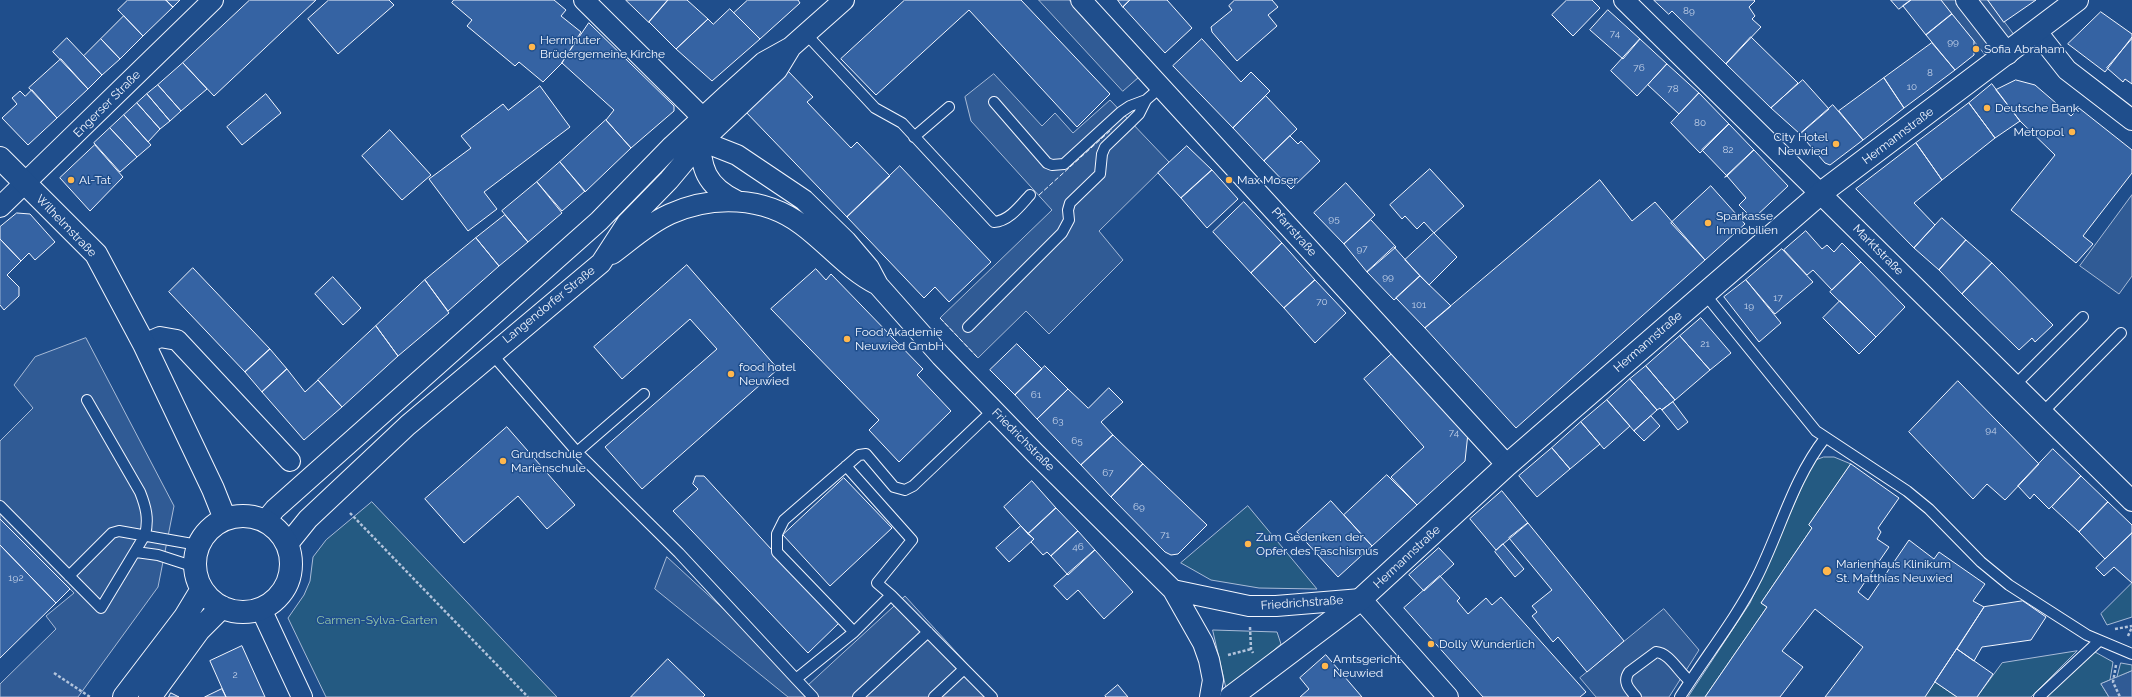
<!DOCTYPE html>
<html>
<head>
<meta charset="utf-8">
<style>
	body { margin:0 }
	canvas { display:block; background:#1f4e8c }
</style>
</head>
<body>
<canvas width="2132" height="697"></canvas>
<script>
const ctx = document.querySelector('canvas').getContext('2d');
ctx.lineJoin = 'round';
function paint(path, color) { ctx.fillStyle = color; ctx.fill(path, 'evenodd'); }
function strokePath(path, color, width, dash) { ctx.strokeStyle = color; ctx.lineWidth = width; ctx.lineCap = dash ? 'butt' : 'round'; ctx.setLineDash(dash || []); ctx.stroke(path); }
function label(font, color, halo, rows, align = 'center') {
  ctx.font = font + ' Raleway,sans-serif'; ctx.lineWidth = 3; ctx.setLineDash([]); ctx.textBaseline = 'middle'; ctx.strokeStyle = halo; ctx.fillStyle = color; for (const [text, x, y, turn = 0] of rows) {
    ctx.save(); ctx.translate(x, y); ctx.rotate((+turn || 0) * Math.PI / 180); ctx.textAlign = isNaN(turn) ? turn : align; if (halo) ctx.strokeText(text, 0, 0); ctx.fillText(text, 0, 0); ctx.restore();
  }
}
const green = new Path2D(`
	M1824,457H1834L1851,464L1809,525L1812,528L1761,603L1767,607L1705,697H1688L1750,603L1811,466L1816,460Z
	M372,502L557,697H326L288,618L304,595L310,581L313,557L326,540Z
	M1248,506L1317,589L1259,588L1211,580L1181,563Z
	M2132,583V617L2107,625L2101,614Z
	M1213,630L1277,632L1281,644L1227,691Z
	M2077,651L2031,697H1977L2002,663Z
	M2095,652L2113,662L2110,680L2101,684L2109,697H2047Z
	M2121,663L2132,665V671L2117,678Z
	M1935,682L1957,697H1925Z`);
paint(green, '#245a82');
strokePath(green, '#a8bbd7', 1);
const parking = new Path2D(`
	M1039,0H1069L1139,77L1123,91Z
	M1941,0H1988L2021,44L1993,64Z
	M994,74L1042,126L1055,113L1073,133L1110,100L1169,162L1099,231L1123,260L1049,334L1026,311L978,358L940,318L1052,210L971,121L965,97Z
	M2132,195V276L2119,294L2080,266Z
	M86,338L174,506L158,587L78,697H0V684L56,629L46,616L74,593L0,519V441L33,408L14,385L35,357Z
	M667,557L807,686L905,596L997,697H788L655,589Z
	M1664,609L1699,650L1669,697H1596L1580,678Z
	M2132,671V697H2109L2101,684Z`);
paint(parking, '#305b95');
strokePath(parking, '#a8bbd7', 1);
const building = new Path2D(`
	M128,0H166L173,7L143,36L118,10Z
	M166,0H180L173,7Z
	M250,0H316L214,96L183,63Z
	M329,0H389L394,5L338,54L308,19Z
	M454,0H554L566,10L561,16L581,32L562,63L543,82L519,62L515,66L467,26L472,20L452,3Z
	M626,0H668L649,22Z
	M668,0H687L708,19L676,49L649,22Z
	M748,0H798L800,3L760,39L734,13Z
	M905,0H1021L1110,94L1077,127L969,10L876,95L841,59Z
	M1118,0H1130L1123,7Z
	M1130,0H1167L1192,28L1165,53L1123,7Z
	M1235,0H1272L1278,7L1268,15L1277,26L1237,61L1212,32L1211,27L1232,10L1229,6Z
	M1567,0H1592L1600,8L1573,36L1552,15Z
	M1654,0H1754L1755,1L1749,7L1755,16L1752,19L1761,27L1726,64L1672,11L1669,14Z
	M1891,0H1911L1899,9Z
	M1911,0H1941L1952,14L1926,35L1903,6Z
	M1988,0H2036L2004,22Z
	M730,9L760,39L712,81L676,49L708,19L713,24Z
	M1608,10L1640,39L1623,59L1590,30Z
	M2101,12L2132,34V37L2105,72L2068,44Z
	M1952,14L1974,41V55L1955,70L1926,35Z
	M124,16L143,36L120,59L101,39Z
	M589,23L674,106V111L631,148L606,120L614,110L562,63Z
	M1751,37L1798,83L1771,108L1726,64Z
	M67,38L102,75L88,89L53,52Z
	M2132,38V37V84L2125,79L2123,82L2107,68Z
	M101,39L120,59L102,75L84,56Z
	M1202,39L1241,82L1251,72L1270,91L1233,128L1173,66Z
	M1640,39L1667,64L1637,96L1611,71Z
	M1932,43L1955,70L1904,108L1884,78Z
	M61,59L88,89L57,118L29,88Z
	M183,63L207,89L181,111L158,85Z
	M1667,64L1699,93L1679,114L1648,85Z
	M787,70L813,97L807,102L851,148L857,142L890,176L847,217L743,109Z
	M1884,78L1904,108L1863,140L1839,111Z
	M1803,80L1829,109L1800,134L1771,108Z
	M2016,80L2035,85L2071,116L2079,108L2132,150V173L2083,236L2093,244L2076,263L2011,210L2055,155L2020,121L1996,90Z
	M1992,84L2020,121L1995,138L1969,103Z
	M158,85L181,111L170,121L147,94Z
	M540,86L570,127L484,192L497,209L468,231L429,179L471,148L461,136L503,104L508,110Z
	M32,90L57,118L28,145L2,118L17,104L12,98L20,91L25,96Z
	M1699,93L1729,124L1700,153L1671,123Z
	M147,94L170,121L160,129L137,103Z
	M266,94L281,113L242,145L227,127Z
	M1266,96L1297,129L1264,161L1233,128Z
	M137,103L160,129L148,142L124,115Z
	M1969,103L1995,138L1942,180L1916,143Z
	M1833,105L1863,140L1830,165L1825,163L1800,134Z
	M124,115L151,145L137,157L110,128Z
	M606,120L631,148L585,192L560,162Z
	M1729,124L1754,150L1727,176L1702,150Z
	M110,128L137,157L120,172L94,143Z
	M390,130L431,175L402,200L362,156Z
	M1290,136L1298,144L1301,141L1320,161L1291,189L1264,161Z
	M1916,143L1942,180L1914,203L1935,225L1914,248L1856,189Z
	M95,145L123,177L90,211L60,178Z
	M1187,146L1212,170L1181,198L1158,173Z
	M1754,150L1788,186L1753,219L1739,205L1746,198L1727,176L1725,177Z
	M560,162L585,191L562,211L537,182Z
	M900,166L991,262L949,302L935,287L924,298L847,217Z
	M1430,169L1464,206L1434,233L1424,222L1417,229L1405,216L1402,219L1390,205Z
	M1212,170L1238,199L1207,228L1181,198Z
	M1600,180L1632,221L1655,202L1705,260L1516,428L1425,328Z
	M537,182L562,213L528,242L502,211Z
	M1346,183L1375,215L1344,244L1314,213Z
	M1711,186L1745,224L1705,260L1671,223Z
	M1244,202L1282,243L1251,273L1213,232Z
	M17,213L30,214L55,242L35,260L29,253L21,261L0,239V227Z
	M505,215L528,242L499,266L476,238Z
	M1942,218L1966,240L1939,270L1914,248Z
	M1371,220L1396,247L1367,272L1344,244Z
	M1806,231L1822,249L1827,245L1834,252L1842,243L1861,262L1832,290L1813,270L1807,275L1784,250Z
	M1434,233L1457,257L1429,285L1405,260Z
	M476,238L499,266L448,311L425,280Z
	M0,239L21,261L7,275L19,287V296L4,310L0,305Z
	M1966,240L1992,263L1962,294L1939,270Z
	M1282,243L1315,280L1284,308L1251,273Z
	M1394,247L1420,276L1394,300L1367,272Z
	M1782,249L1813,282L1775,314L1746,280Z
	M1861,262L1905,307L1876,337L1830,292Z
	M1992,263L2053,325L2035,342L2032,338L2019,350L1962,294Z
	M687,265L778,369L642,489L605,447L717,349L690,319L622,379L594,347Z
	M193,268L270,349L245,372L169,292Z
	M816,269L826,280L831,274L923,369L917,375L951,411L899,462L869,430L879,420L771,309Z
	M1420,276L1451,306L1425,328L1396,298Z
	M333,277L361,308L343,325L315,294Z
	M425,280L449,313L398,356L376,326Z
	M1315,280L1346,313L1315,343L1284,308Z
	M1746,280L1781,323L1759,342L1724,297Z
	M1840,301L1876,337L1859,354L1823,318Z
	M1701,318L1731,353L1710,370L1680,336Z
	M376,326L398,356L342,407L318,380Z
	M1680,336L1710,370L1675,400L1646,366Z
	M1017,344L1042,369L1015,395L990,370Z
	M270,349L287,369L262,392L245,372Z
	M1393,353L1468,433L1465,461L1417,505L1391,477L1424,447L1364,379Z
	M1045,366L1068,389L1037,419L1015,395Z
	M1646,366L1675,400L1662,410L1660,408L1657,410L1630,379Z
	M287,369L305,392L318,380L342,407L304,440L262,392Z
	M1630,379L1657,410L1634,431L1607,400Z
	M1958,381L2039,464L2005,500L1987,484L1973,499L1909,432Z
	M1109,388L1123,402L1101,422L1113,435L1081,465L1037,419L1068,389L1088,408Z
	M1607,400L1630,426L1604,449L1581,422Z
	M1673,402L1688,422L1678,430L1662,410Z
	M1651,416L1660,426L1644,441L1634,431Z
	M1581,422L1600,444L1570,469L1552,448Z
	M507,427L575,505L547,529L518,496L464,543L425,499Z
	M1113,435L1143,464L1111,497L1081,465Z
	M1552,448L1570,469L1537,497L1519,476Z
	M2053,449L2081,476L2049,509L2034,494L2030,499L2018,486Z
	M1143,464L1207,525L1178,554L1171,555L1165,552L1111,497Z
	M1851,464L1899,498L1878,528L1881,532L1877,539L1889,547L1858,592L1868,600L1909,540L1934,559L1939,552L1985,584L1973,601L1984,607L1925,697H1825L1863,647L1815,609L1782,651L1803,667L1780,697H1705L1767,607L1761,603L1812,528L1809,525Z
	M1387,475L1417,505L1372,546L1344,515Z
	M696,476H704L839,623L808,653L673,511L698,489L693,484Z
	M2081,476L2108,502L2079,532L2052,507Z
	M844,478L892,528L830,586L783,535Z
	M1032,481L1056,508L1028,534L1004,507Z
	M1502,491L1528,523L1496,550L1470,519Z
	M1331,501L1372,546L1338,577L1297,532Z
	M2108,502L2132,525V533L2105,559L2079,532Z
	M1056,508L1078,531L1051,556L1047,552L1043,555L1031,542L1034,539L1028,534Z
	M0,519L70,589L56,603L0,545Z
	M1528,523L1624,641L1587,672L1558,637L1553,642L1532,616L1537,612L1532,606L1552,590L1509,538Z
	M1021,526L1034,539L1009,562L996,548Z
	M1078,531L1095,550L1068,575L1051,556Z
	M2132,533V583L2114,567L2104,576L2096,568Z
	M1503,544L1524,569L1515,577L1495,552Z
	M0,545L56,603L0,658Z
	M1439,548L1454,564L1424,591L1409,575Z
	M1095,550L1133,592L1104,619L1078,590L1067,600L1054,586Z
	M1440,576L1460,598L1457,601L1468,614L1486,598L1492,605L1501,597L1586,692L1580,697H1483L1404,608Z
	M2023,601L2046,617L2031,640L1982,647L1974,661L1957,649L1984,607Z
	M242,646L265,697H226L210,661Z
	M1957,649L1993,674L1977,697H1957L1935,682Z
	M1326,655L1362,697H1300L1309,689L1300,678Z
	M668,659L705,695L703,697H631Z
	M1118,685L1128,697H1106L1105,696Z
	M222,689L226,697H205Z
	M171,693L179,697H169Z`);
paint(building, '#3563a3');
strokePath(building, '#f2f6ff', 1);
const lane = new Path2D(`
	M806,34L875,108L902,123L994,222C1009,221 1020,206 1030,195
	M994,102L1047,163L1052,165L1064,164L1121,112L1130,106L1146,100
	M914,137L949,107
	M1704,293L1816,431L1907,491L1929,509L1981,562L2009,585L2087,635L2132,654
	M968,327L1062,233L1069,220L1068,210L1070,203L1100,174L1102,154L1105,147L1131,122L1139,114L1146,100L1161,87
	M491,353L577,452L644,394
	M2015,385L2083,317
	M2043,412L2121,333
	M577,452L679,553L796,679L854,632L891,595L877,583L912,540L846,466
	M0,506L101,608L145,535C149,519 146,507 140,492L87,400
	M136,552L158,555L195,567
	M69,576L112,533L119,531L198,545
	M891,595L992,697
	M854,632L777,552V534L784,520L859,455L866,454L894,487L905,490L913,486L993,410
	M796,679L813,697
	M858,697L928,632
	M934,697L964,669
	M1636,697C1629,689 1622,682 1629,672L1656,652C1670,653 1679,673 1690,681
	M1680,697C1705,657 1736,619 1757,577C1780,531 1793,479 1825,438
	M2039,697L2099,641`);
const street = new Path2D(`
	M584,0L702,117
	M1081,0L1507,465
	M1624,0L2132,501
	M1966,0L2008,54
	M2037,32L2067,70L2132,120
	M700,135C700,168 706,186 737,201
	M672,146L692,143L709,144L737,155L804,200L846,241L869,268L878,285L941,356L1035,453L1173,590L1203,643L1209,660L1213,680L1210,697
	M0,207L213,0
	M612,254C631,240 648,224 670,214C712,195 764,196 802,225C829,245 848,270 878,285
	M144,344L160,337L177,340L290,461
	M265,521L275,509L599,221L672,146L726,96L764,62L791,47L844,0
	M287,545L308,519L408,425L601,263L627,223L669,180L700,143L777,70L791,47
	M1173,590L1249,606H1276L1361,599L1448,697
	M261,609L302,697`);
const secondary = new Path2D(`
	M0,158L96,254L144,344L213,489L225,519
	M195 564a48 48 0 1 1 96 0a48 48 0 1 1-96 0Z
	M124,697L185,617L202,589
	M150,697L199,630L222,607
	M1231,697L1361,599L1507,465L1821,193L2077,0`);
strokePath(lane, '#f2f6ff', 12);
strokePath(street, '#f2f6ff', 22);
strokePath(secondary, '#f2f6ff', 24);
strokePath(new Path2D(`
	M350,513L528,697
	M1250,627L1251,649L1253,653
	M2115,629L2132,626
	M2128,636L2132,627
	M1228,655L1251,649
	M2116,665L2113,682L2120,697
	M54,673L90,697`), '#b3c4dc', 2.5, [3, 2]);
strokePath(lane, '#1f4e8c', 10);
strokePath(street, '#1f4e8c', 20);
strokePath(secondary, '#1f4e8c', 22);
strokePath(new Path2D(`
	M1039,195L1112,129
	M940,318L978,358`), '#f2f6ff', 1, [5, 2]);
for (const [x, y, r, color] of [
	[532,47,4,"#ffb74d"],
	[1976,49,4,"#ffb74d"],
	[1987,108,4,"#ffb74d"],
	[2072,132,4,"#ffb74d"],
	[1836,144,4,"#ffb74d"],
	[71,180,4,"#ffb74d"],
	[1229,180,4,"#ffb74d"],
	[1708,223,4,"#ffb74d"],
	[847,339,4,"#ffb74d"],
	[731,374,4,"#ffb74d"],
	[503,461,4,"#ffb74d"],
	[1248,544,4,"#ffb74d"],
	[1827,571,5,"#ffb74d"],
	[1431,644,4,"#ffb74d"],
	[1325,666,4,"#ffb74d"]
]) { const dot = new Path2D(); dot.arc(x, y, r, 0, 2 * Math.PI); ctx.fillStyle = color; ctx.fill(dot); strokePath(dot, '#1f4e8c', 1.5); }
label('10px', '#c3d1e8', null, [
	["89",1689,11],
	["74",1615,34],
	["99",1953,42],
	["76",1639,68],
	["8",1930,73],
	["10",1912,87],
	["78",1673,89],
	["80",1700,123],
	["82",1728,150],
	["95",1334,219],
	["97",1362,249],
	["99",1388,277],
	["17",1778,298],
	["70",1322,302],
	["101",1419,305],
	["19",1749,306],
	["21",1705,344],
	["61",1036,395],
	["63",1058,421],
	["94",1991,430],
	["74",1454,433],
	["65",1077,441],
	["67",1108,473],
	["69",1139,507],
	["71",1165,535],
	["46",1078,547],
	["192",16,578],
	["2",235,675]
]);
label('12px', '#f2f6ff', '#1f4e8c', [
	["Herrnhuter",540,40],
	["Brüdergemeine Kirche",540,54],
	["Sofia Abraham",1984,49],
	["Deutsche Bank",1995,108],
	["Metropol",2064,132,"right"],
	["City Hotel",1828,137,"right"],
	["Neuwied",1828,151,"right"],
	["Al-Tat",79,180],
	["Max Moser",1237,180],
	["Sparkasse",1716,216],
	["Immobilien",1716,230],
	["Food Akademie",855,332],
	["Neuwied GmbH",855,346],
	["food hotel",739,367],
	["Neuwied",739,381],
	["Grundschule",511,454],
	["Marienschule",511,468],
	["Zum Gedenken der",1256,537],
	["Opfer des Faschismus",1256,551],
	["Marienhaus Klinikum",1836,564],
	["St. Matthias Neuwied",1836,578],
	["Dolly Wunderlich",1439,644],
	["Amtsgericht",1333,659],
	["Neuwied",1333,673]
], 'left');
label('12px', '#f2f6ff', '#1f4e8c', [
	["Engerser Straße",107,104,-45],
	["Hermannstraße",1898,136,-37],
	["Wilhelmstraße",66,226,46],
	["Pfarrstraße",1294,232,48],
	["Marktstraße",1878,250,45],
	["Langendorfer Straße",549,305,-39],
	["Hermannstraße",1648,342,-41],
	["Friedrichstraße",1023,440,45],
	["Hermannstraße",1407,557,-43],
	["Friedrichstraße",1302,603,-4]
]);
label('12px', '#97c8a6', '#1f4e8c', [
	["Carmen-Sylva-Garten",377,620]
]);
</script>
</body>
</html>
